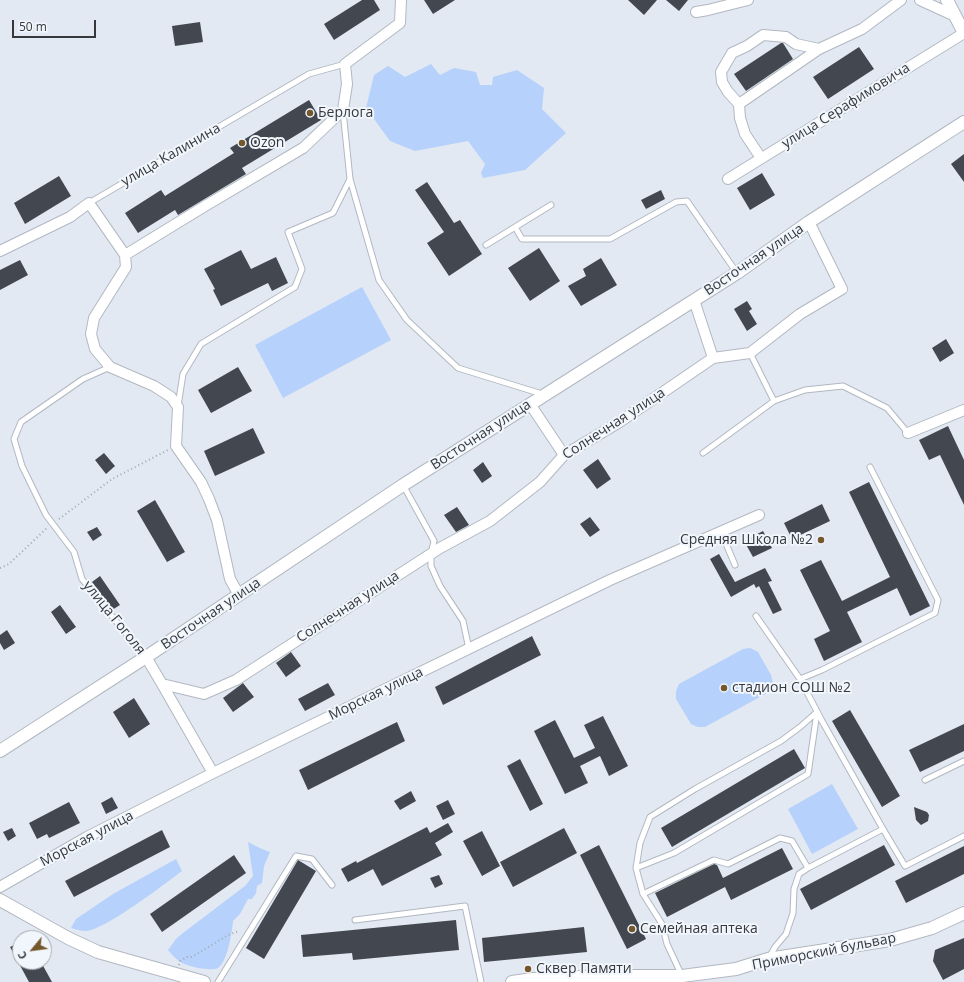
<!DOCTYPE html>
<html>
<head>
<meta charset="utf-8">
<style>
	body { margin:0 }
	#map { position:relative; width:964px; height:982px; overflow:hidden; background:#e2e9f2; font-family:"Open Sans",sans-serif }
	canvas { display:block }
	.north { position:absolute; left:12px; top:930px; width:40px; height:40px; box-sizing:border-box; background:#f1f6fd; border:1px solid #a6aab0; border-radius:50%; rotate:241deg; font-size:11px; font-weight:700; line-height:16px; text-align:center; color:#36383c }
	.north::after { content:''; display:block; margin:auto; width:14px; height:18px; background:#74582b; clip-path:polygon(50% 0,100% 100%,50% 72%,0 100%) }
	.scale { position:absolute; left:12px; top:20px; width:84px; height:18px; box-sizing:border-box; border:2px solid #36383c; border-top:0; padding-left:5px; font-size:12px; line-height:14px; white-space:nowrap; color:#36383c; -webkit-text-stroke:3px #f1f6fd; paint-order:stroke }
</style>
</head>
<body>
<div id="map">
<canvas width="964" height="982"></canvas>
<div class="north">С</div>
<div class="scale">50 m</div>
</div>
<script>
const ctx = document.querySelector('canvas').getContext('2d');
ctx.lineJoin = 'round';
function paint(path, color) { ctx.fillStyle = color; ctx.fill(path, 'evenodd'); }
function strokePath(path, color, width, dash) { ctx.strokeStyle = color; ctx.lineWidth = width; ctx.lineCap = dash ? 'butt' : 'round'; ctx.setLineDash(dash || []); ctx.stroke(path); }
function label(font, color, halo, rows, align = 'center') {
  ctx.font = font + ' "Open Sans",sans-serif'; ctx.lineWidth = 4; ctx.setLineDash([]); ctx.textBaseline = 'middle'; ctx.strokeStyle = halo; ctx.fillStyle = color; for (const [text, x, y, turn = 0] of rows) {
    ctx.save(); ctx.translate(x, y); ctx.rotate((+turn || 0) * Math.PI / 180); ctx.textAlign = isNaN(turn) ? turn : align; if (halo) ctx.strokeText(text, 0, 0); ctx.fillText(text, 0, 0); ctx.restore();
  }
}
paint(new Path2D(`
	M431,64L440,75L454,68L476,72L480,85H492L493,77L517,70L544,88L542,109L566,133L525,170L483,178L481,173L485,164L468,141L415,151L390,141L366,108L374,75L388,66L405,77Z
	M362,287L391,340L283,398L255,345Z
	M750,648L758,652L771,675L773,683L769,692L705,727H698L691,724L676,699V691L679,684L743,649Z
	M832,784L858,829L812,854L788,809Z
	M248,842L262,849L270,852L264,866L262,883L257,886L256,893L252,899H248L240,914L233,921C232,932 228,961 218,968C211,972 185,966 179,961C175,958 171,954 168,950L176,939L183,933L245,886L253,876Z
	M176,859L182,871C165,884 103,931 86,931C81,931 75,929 71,928L76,919L113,894Z`), '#b6d1fb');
paint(new Path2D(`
	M362,0H374L380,10L334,40L324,24Z
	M424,0H455L433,14Z
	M628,0H657L644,15Z
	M666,0H688L679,11Z
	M200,22L203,42L175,46L172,26Z
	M781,43H783L793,59L746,91L734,74Z
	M859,47L874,69L828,99L813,77Z
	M309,100L321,120L242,168L246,174L178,215L175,210L138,233L125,213L161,190L165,196L234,153L230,148Z
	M964,154V182L951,164Z
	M762,173L775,195L750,210L737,188Z
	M59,176L71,196L25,224L14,203Z
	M427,182L454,223L460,220L482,254L449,276L427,243L444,232L415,190Z
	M661,190L665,199L646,209L641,200Z
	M539,248L560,281L530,301L508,268Z
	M241,250L251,269L276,257L288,283L272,291L268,283L221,306L213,290L215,289L204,269Z
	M601,258L617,285L581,306L568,286L586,276L583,269Z
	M20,260L28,275L0,290V270Z
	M747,301L752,309L749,311L757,324L747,331L734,309Z
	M946,339L954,353L940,362L932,348Z
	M238,367L252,391L211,413L198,390Z
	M948,426L964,460V505L940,455L929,460L919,440Z
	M253,428L265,453L215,476L204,451Z
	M104,453L115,466L106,474L95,460Z
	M598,459L611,479L597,489L583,470Z
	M483,462L492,476L482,483L473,470Z
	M869,482L930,606L910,616L897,588L847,612L862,642L824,661L814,639L830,631L800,570L821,560L842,601L890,577L849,492Z
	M155,500L185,552L167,562L137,511Z
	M822,504L830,521L792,539L784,523Z
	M457,507L469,525L456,532L444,515Z
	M590,517L600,530L590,537L580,524Z
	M97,527L102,535L93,541L87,532Z
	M763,531L772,548L753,557L744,541Z
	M719,554L735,582L765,568L772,581L768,582L782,610L773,614L759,586L756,588L754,584L731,597L710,559Z
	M100,576L120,605L112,610L92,582Z
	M60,605L76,627L66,634L51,612Z
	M7,630L15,643L4,650L0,643V635Z
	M532,636L541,655L443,705L435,687Z
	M291,652L301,666L286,677L276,663Z
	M243,683L254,697L233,712L223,698Z
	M328,683L335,695L305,711L298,699Z
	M134,698L150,724L129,738L113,712Z
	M850,710L900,796L882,807L832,721Z
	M603,716L628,766L609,776L600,756L580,766L588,783L565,794L534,731L555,720L574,758L595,748L584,725Z
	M397,722L405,741L308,790L299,770Z
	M964,724V751L920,772L909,750Z
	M794,749L805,768L672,847L661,828Z
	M520,759L543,804L530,811L507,766Z
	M411,791L416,801L400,810L394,801Z
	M112,797L118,808L106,814L101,803Z
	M448,800L455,814L443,820L436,806Z
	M69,802L80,823L49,838L47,834L37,839L29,823Z
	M914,807L927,812L929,815L928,821L921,825L916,820Z
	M448,823L453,832L435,843L442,855L382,886L373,869L348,882L341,869L356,861L357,863L427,827L430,833Z
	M12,828L16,836L8,841L3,832Z
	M564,828L577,853L513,887L500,862Z
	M162,830L170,847L74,897L65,881Z
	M482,831L500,866L482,876L463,841Z
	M599,845L646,939L627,949L580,855Z
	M884,845L895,865L811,910L800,889Z
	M964,846V874L906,903L895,881Z
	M782,848L793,869L731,900L725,887L667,917L655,893L714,864L717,865L723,878Z
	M234,855L246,873L162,932L150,914Z
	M298,860L316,871L264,959L246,948Z
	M439,875L443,884L435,888L430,878Z
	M456,920L459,950L353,960L352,953L303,957L301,935Z
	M584,927L587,952L484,962L482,938Z
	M964,938V969L943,980L933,961L935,950Z
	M20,942V962H41L52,982H29L10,947Z`), '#434850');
const service = new Path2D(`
	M343,111L350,179L379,280L407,320L458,368L542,394
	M89,203L309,74L345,64
	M515,227L522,239H610L676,202L687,201L737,273
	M486,245L551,205
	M750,353L774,401
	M110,367L83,379L21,422L14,439L22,466L46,515L74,552L82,579L145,657
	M178,406L183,374L201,344L295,287L302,269L288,232L333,213L350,179
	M703,453L774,401L805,390L843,386L887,408L908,433
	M403,485L434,541L431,554V566L440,586L463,621L469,649
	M721,532L735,565
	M756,616L800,679L822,670L935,613L938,600L870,467
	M925,780L964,761
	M883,829L905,866L964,836
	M636,868L640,843L650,817L695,789L781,741L800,727L817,712
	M643,894L714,860L728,864L780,838L792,841L808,868L883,829L822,721L800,679
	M355,920L465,906L481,982
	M769,958L775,947L786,934L793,913L794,889L799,874L808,868
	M682,976L667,944L662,924L643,894L636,868L674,853L808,774L817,712
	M218,982L296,856L312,859L332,885`);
const minor = new Path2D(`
	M920,0L955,16
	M696,12L708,10L748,0
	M739,104L728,92L722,82L721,72L732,53L747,46L763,35L786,37L796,44L819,49
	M761,158L745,134L740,118L739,104L819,49L862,29L901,0
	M728,179L964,33
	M0,251L70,217L89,203L125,255L126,267L94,318L91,334L95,349L110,367L154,386L171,397L178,407L176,446L201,482L209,499L217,520L230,579L239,595
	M125,255L205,206L303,148L343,110L347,84L345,64L400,23L401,0
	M694,300L713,358
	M530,404L564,455
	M908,433L964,410
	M146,657L162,684L213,773
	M162,684L204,694L236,680L440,548L490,521L540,482L564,455L618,423L713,358L750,353L800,314L842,289L809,222
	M0,887L87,837L213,773L610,580L759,515`);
const tertiary = new Path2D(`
	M947,0L964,33
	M0,751L146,657L403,485L737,273L809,222L964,122
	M0,900L68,938L98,952L204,982
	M512,982L533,979L602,976H682L736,969L768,959L890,940L932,928L964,913`);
strokePath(service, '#b2b8c1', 7);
strokePath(minor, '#b2b8c1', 12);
strokePath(tertiary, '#b2b8c1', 14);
strokePath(new Path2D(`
	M59,519L112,479L168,450
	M0,568L9,564L47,528
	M179,965L180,961L187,957H192L228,935L239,931`), '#a3a8b0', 2, [1, 3]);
strokePath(service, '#fff', 5);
strokePath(minor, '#fff', 10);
strokePath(tertiary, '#fff', 12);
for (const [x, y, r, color] of [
	[310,113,4,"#74582b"],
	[242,143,4,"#74582b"],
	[821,540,4,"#74582b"],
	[724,688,4,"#74582b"],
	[632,929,4,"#74582b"],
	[528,969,4,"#74582b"]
]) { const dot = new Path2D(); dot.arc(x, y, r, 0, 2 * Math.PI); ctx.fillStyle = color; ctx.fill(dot); strokePath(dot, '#f1f6fd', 1.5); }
label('14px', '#36383c', '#f1f6fd', [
	["улица Серафимовича",846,106,-32],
	["улица Калинина",171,155,-30],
	["Восточная улица",754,260,-34],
	["Солнечная улица",614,424,-33],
	["Восточная улица",481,435,-33],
	["Солнечная улица",348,607,-33],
	["Восточная улица",211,614,-34],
	["улица Гоголя",114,618,51],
	["Морская улица",376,694,-26],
	["Морская улица",87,839,-28],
	["Приморский бульвар",824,952,-11]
]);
label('14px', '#36383c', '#f1f6fd', [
	["Берлога",318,113],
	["Ozon",250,143],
	["Средняя Школа №2",813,540,"right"],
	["стадион СОШ №2",732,688],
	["Семейная аптека",640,929],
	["Сквер Памяти",536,969]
], 'left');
</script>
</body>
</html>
